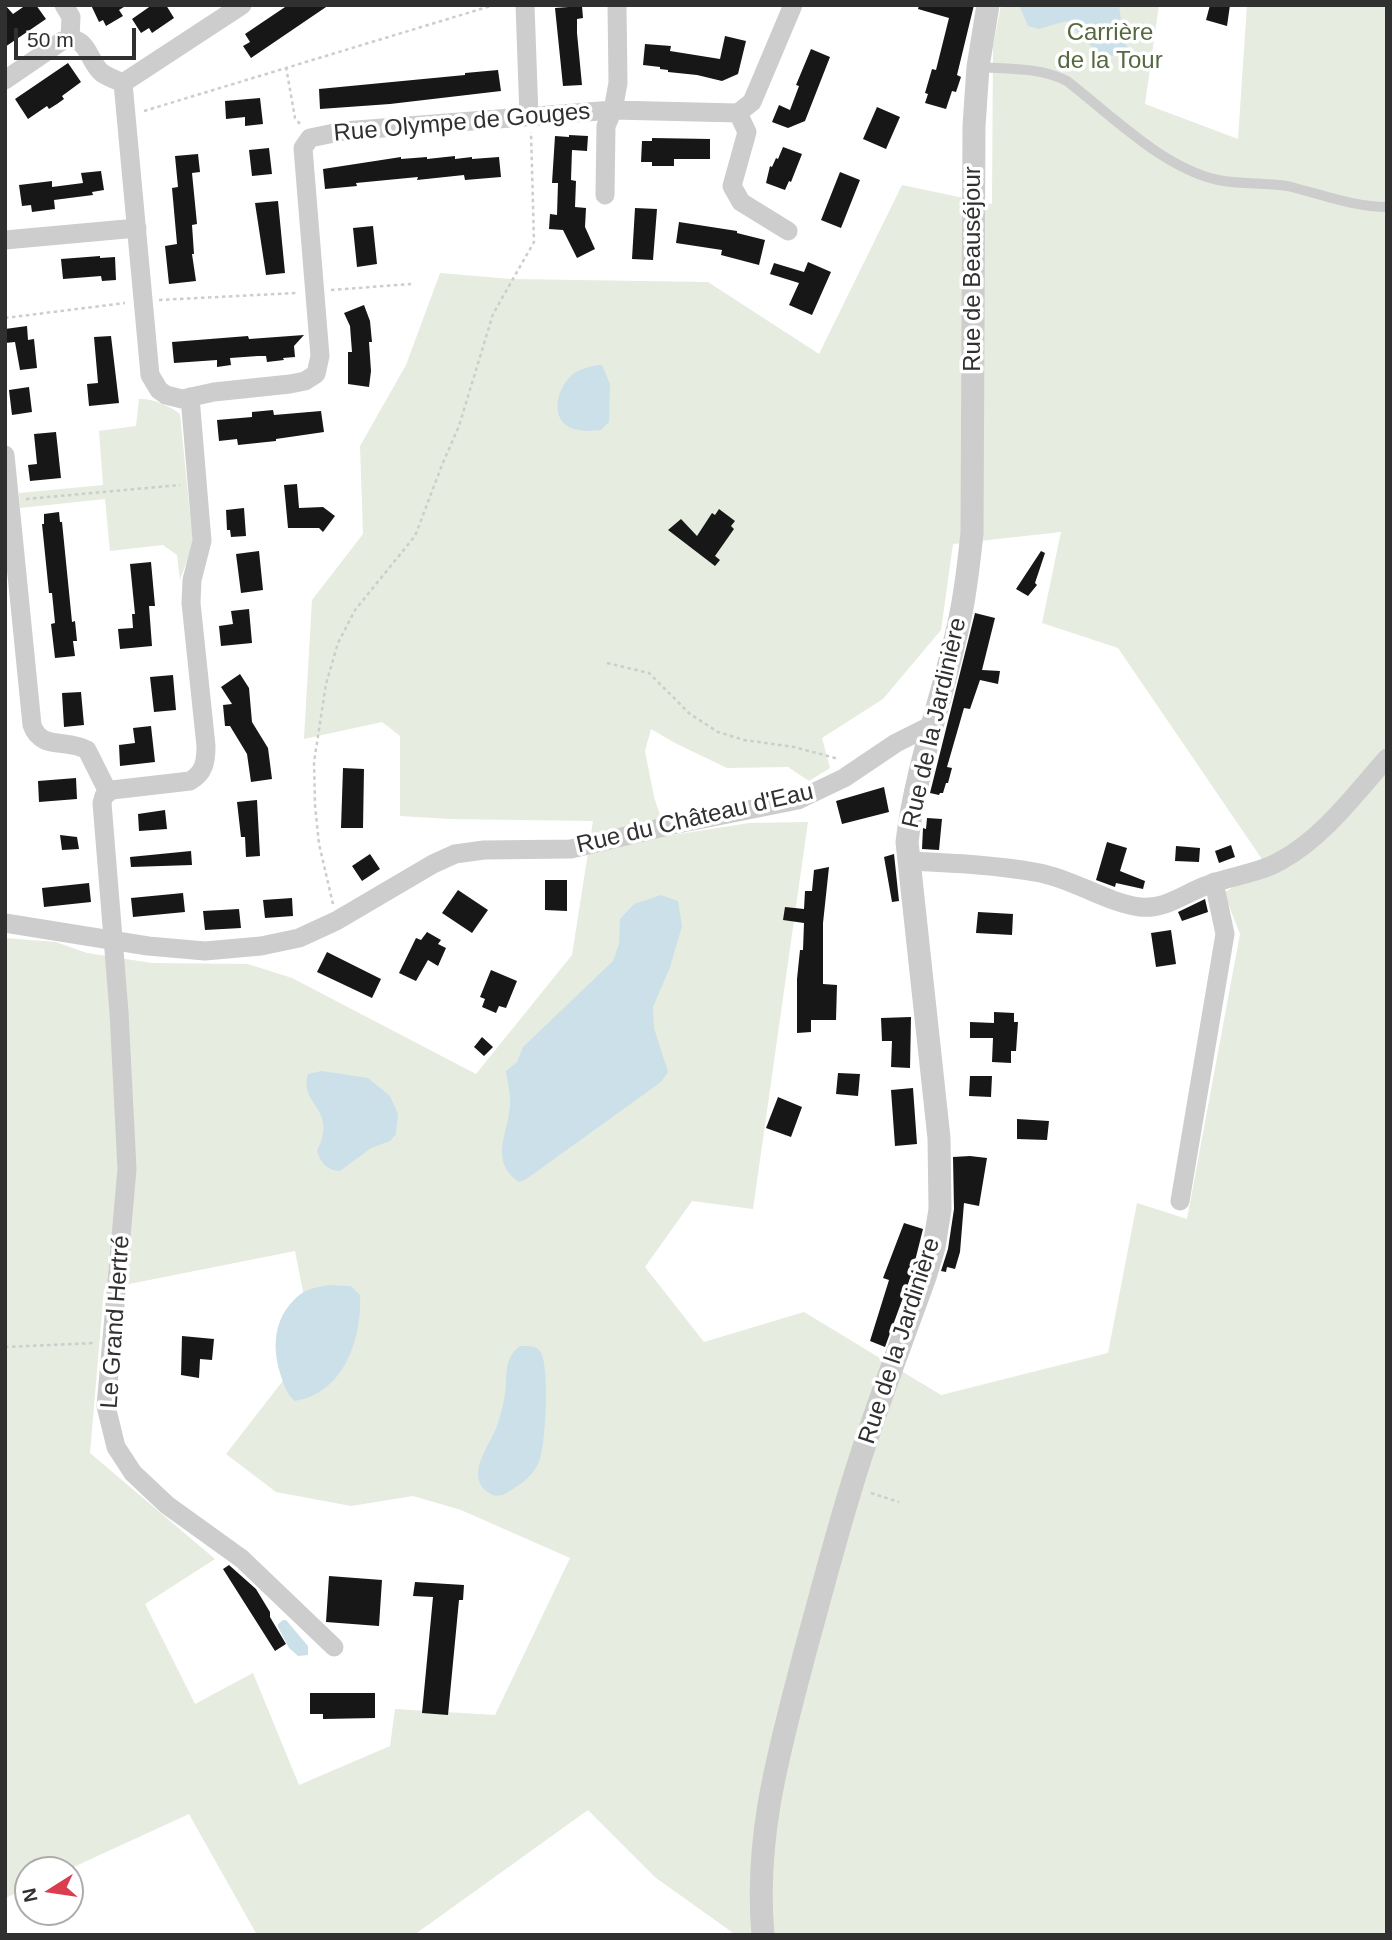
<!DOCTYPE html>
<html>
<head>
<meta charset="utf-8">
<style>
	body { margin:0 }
	#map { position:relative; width:1392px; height:1940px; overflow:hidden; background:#fff; font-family:Helvetica,sans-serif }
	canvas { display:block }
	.frame { position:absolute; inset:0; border:7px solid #303030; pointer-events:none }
	.north { position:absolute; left:14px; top:1856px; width:70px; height:70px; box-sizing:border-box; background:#fff; border:2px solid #acacac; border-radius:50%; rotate:258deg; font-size:19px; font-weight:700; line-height:28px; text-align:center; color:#303030 }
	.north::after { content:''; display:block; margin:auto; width:24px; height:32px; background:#db3d50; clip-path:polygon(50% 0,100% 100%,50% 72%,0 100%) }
	.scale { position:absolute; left:14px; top:28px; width:122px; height:32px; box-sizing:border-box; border:4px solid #303030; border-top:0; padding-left:9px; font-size:21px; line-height:24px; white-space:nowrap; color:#303030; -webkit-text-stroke:5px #fff; paint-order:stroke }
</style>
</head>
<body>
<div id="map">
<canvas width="1392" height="1940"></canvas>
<div class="frame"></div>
<div class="north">N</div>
<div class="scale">50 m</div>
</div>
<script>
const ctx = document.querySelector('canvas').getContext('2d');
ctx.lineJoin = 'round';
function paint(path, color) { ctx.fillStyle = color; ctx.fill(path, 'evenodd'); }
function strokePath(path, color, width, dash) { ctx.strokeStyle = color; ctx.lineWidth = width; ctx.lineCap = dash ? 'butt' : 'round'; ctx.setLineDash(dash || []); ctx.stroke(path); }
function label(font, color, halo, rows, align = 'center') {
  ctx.font = font + ' Helvetica,sans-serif'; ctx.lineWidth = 7; ctx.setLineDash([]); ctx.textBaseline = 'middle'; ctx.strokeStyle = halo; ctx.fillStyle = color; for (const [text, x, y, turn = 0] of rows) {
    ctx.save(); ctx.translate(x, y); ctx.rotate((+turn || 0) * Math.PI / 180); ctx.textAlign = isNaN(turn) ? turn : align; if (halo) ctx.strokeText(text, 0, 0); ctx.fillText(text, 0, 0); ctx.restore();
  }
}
paint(new Path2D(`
	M1001,5H1159L1145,104L1238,139L1247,5H1387V1935H736L656,1878L588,1810L414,1935H257L189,1814L67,1870H28V1888L5,1898V938L56,942L87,953L152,963L248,964L292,978L476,1074L572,955L593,821L450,819L400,816V736L382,722L304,739L312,600L363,534L360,446L406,365L440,273L511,279L708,282L819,354L902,185L992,204L993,46ZM1061,532L1042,623L1118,648L1266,865L1224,893L1240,934L1187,1219L1137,1203L1108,1353L941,1395L804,1312L704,1342L645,1267L692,1201L753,1209L808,822L749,823L667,836L654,797L645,751L651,729L675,743L727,768L788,767L809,781L830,768L822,738L883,699L941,630L953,544ZM295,1251L313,1342L226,1454L276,1492L351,1506L413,1496L461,1510L570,1558L495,1715L395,1709L390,1746L299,1785L253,1673L195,1704L145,1604L215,1559L90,1453L104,1289Z
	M139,399C152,398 170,406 180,414L193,544L180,580L177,555L163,545L110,551L105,499L20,508L19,493L103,485L99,431L136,426Z`), '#e6ecdf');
paint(new Path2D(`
	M1019,5H1119L1124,42L1133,54C1093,61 1092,44 1066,21L1039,29L1028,26Z
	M598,365H602L610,384L609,422L601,430C594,430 586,432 579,430C549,426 554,391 572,375C579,369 589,367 598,365Z
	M661,895L678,901L682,926L670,967L653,1007L654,1028L668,1072L661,1082L525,1180L519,1182C486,1159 512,1128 510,1099C510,1090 507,1080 506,1071L517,1062L523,1047L613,961L619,944L620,919L634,904Z
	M322,1071L368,1078L390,1096L398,1114L396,1134L390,1141L371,1148L340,1171C328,1171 320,1162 317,1151C339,1108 298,1105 308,1074Z
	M328,1285L351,1286L360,1295C362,1339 344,1393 295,1401C286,1394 284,1385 280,1373C271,1343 275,1313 302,1293C309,1288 320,1287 328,1285Z
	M520,1346C528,1346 535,1345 540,1351C550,1363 546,1447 539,1462C533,1475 524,1482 513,1489C506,1494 497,1499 489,1493C465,1478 487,1448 495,1431C499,1421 502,1410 504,1400C509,1379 501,1360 520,1346Z
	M283,1620H286L308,1646V1655L298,1656L289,1648L278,1627V1624Z`), '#cce0ea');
paint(new Path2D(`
	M5,5L13,14L26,5H36L46,19L5,47Z
	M91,5H127L119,10L123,16L106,26L103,20L99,22Z
	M152,5H166L174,18L152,33L149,28L141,33L132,19Z
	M288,5H329L251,58L243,46L250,42L245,34Z
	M919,5H974L957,75L961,77L956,92L952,91L946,109L925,103L928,94L925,93L932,69L936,70L949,18L918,9Z
	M1210,5H1230L1227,26L1206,20Z
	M582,6L583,18L577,19V33L582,85L563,86L555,8Z
	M725,36L746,41L738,74L722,81L697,75L668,72V70L660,69V67L643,65L645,44L671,46L670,51L720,59Z
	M811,49L830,57L805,121L788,128L772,122L779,105L790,110L799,86L796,85Z
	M68,63L81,82L62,96L64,99L57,104L49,109L47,106L28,119L15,99Z
	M498,70L501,91L390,104L320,109L319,89L465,75V73Z
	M260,98L263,124L245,126V117L226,119L225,101Z
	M877,107L900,117L886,149L863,139Z
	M569,135L588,136L587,151L572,150L571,180L576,181L575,207L586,208L585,227L595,249L577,258L563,230L549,229L550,214L557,215L558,183H552L555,136L569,137Z
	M652,138L710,139V159H674V166H652V162H641L642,141H652Z
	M783,147L802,154L791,182L789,181L785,190L766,183L770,166L772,167L776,158L778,159Z
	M269,148L272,174L252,176L249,150Z
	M198,154L200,172L192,173L197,224L192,225L194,254H192L196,281L169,284L165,246L177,244L172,188L178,187L175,156Z
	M455,156V159L472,157V159L499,157L501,177L465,180L464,175L417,180L418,177L356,183L357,186L325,189L323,169L401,157V159L427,157V159Z
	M101,171L104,190L92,192L93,195L54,200L55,209L32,212L31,205L22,206L19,185L52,181V187L83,183L81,173Z
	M840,172L860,180L841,228L821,220Z
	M278,201L285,273L266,275L255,203Z
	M635,208L657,209L653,260L632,259Z
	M679,222L737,231V233L765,240L759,265L721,255L722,250L676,243Z
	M373,226L377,264L357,267L353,228Z
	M100,256V258L115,257L116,280L102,281L101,276L63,279L61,259Z
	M808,262L831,272L812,315L789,305L799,283L770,274L774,263L804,272Z
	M364,305L370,321L372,342H369L371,371L369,387L348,384V352H352L350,326L344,313Z
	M27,326L28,340L34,339L37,368L20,370L15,342L5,343V329Z
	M304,335L294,346L295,357L283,358L284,360L267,362L266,356H258L230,358L231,365L217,367V360L174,363L172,342L248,336L249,339Z
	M111,336L119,403L89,406L87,384L98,383L94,337Z
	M29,387L32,412L12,415L9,390Z
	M273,410L274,415L321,411L324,432L276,439V441L238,445L237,439L219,441L217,420L252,417V412Z
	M56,432L61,478L30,481L28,465L37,464L34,434Z
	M297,484L299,508L323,507L335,516L323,532L319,528H288L284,485Z
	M244,508L246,536L231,537L230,530H227L226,510Z
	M719,509L735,521L731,526L734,529L715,556L720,560L715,566L668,530L681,519L697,536L712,513L715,515Z
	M59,512L60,522H62L72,622L75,621L77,641H73L75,656L55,658L51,624L55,623L52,593H49L42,524H44V514Z
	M259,551L263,590L241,593L236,554Z
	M1041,551L1045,553L1035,583L1037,585L1028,596L1016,589Z
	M151,562L155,606H149L152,646L120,649L118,629L133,628L132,614H135L130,564Z
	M249,609L252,643L221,646L219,626L233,624L231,611Z
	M975,613L995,618L982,670L1000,671L998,684L980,680L970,709L964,708L947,767L952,768L948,783H946L943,793H940L939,795L930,793Z
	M240,674L249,688L252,722L268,748L272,779L251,782L247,754L230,726H225L223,705L232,704L221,687Z
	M173,675L176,710L154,712L150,677Z
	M81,692L84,725L64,727L62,693Z
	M151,726L155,762L120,766L119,745L135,743L133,728Z
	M343,768L364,769L363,828H341Z
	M76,778L77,799L39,802L38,781Z
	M884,787L889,812L842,824L836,801Z
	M257,800L260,856L246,857L245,837H241L237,802Z
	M165,810L167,829L139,831L138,814Z
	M927,818L942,819L939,850L922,849L923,828L926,829Z
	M60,835L77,837L79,849L62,850Z
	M1107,842L1127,848L1120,871L1145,881L1143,889L1116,883L1115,887L1096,880Z
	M1231,845L1235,857L1219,863L1215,851Z
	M1176,846L1200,848L1199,862L1175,861Z
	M191,851L192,865L131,867L130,857Z
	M370,854L380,869L362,881L352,866Z
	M894,854L899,901L892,902L884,857Z
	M829,867L823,923V984L837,985L836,1020H811V1032L797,1033V979L800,950H803L804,923L783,920L785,907L804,909L805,891H812L814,870Z
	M545,880H567V911L545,910Z
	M89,883L91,902L44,907L42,888Z
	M458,890L488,910L472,933L442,913Z
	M183,893L185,912L133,917L131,898Z
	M292,898L293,916L265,918L263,900Z
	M1205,899L1208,912L1182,921L1178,912Z
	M239,909L241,928L205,930L203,911Z
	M978,912L1013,914L1012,935L976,933Z
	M1171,930L1176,964L1156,967L1151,933Z
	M427,932L441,940L438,944L446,948L438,966L428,960L416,981L399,973L416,938L421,940Z
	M327,952L381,979L372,998L317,972Z
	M491,970L517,981L506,1008L499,1006L496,1013L482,1007L485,999L480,997Z
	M994,1012L1014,1013V1022H1018L1016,1051H1011V1063L992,1062L993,1038H970V1022L994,1023Z
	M911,1017L910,1068L891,1067L892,1041H882L881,1018Z
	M482,1037L493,1047L484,1056L474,1047Z
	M838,1073L860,1074L858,1096L836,1094Z
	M970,1076H992L991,1097L969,1096Z
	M913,1088L917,1144L895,1146L891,1090Z
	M778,1097L802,1107L791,1137L766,1128Z
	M1017,1119L1049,1121L1047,1140L1017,1139Z
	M970,1156L987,1158L979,1206L964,1203L960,1252L955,1269L947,1267L946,1272L941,1271L948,1249L954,1209L953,1157Z
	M904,1223L923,1229L912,1273L885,1347L870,1341L889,1280L883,1278Z
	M182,1336L214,1339L212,1360L200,1359L199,1378L181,1375Z
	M229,1565L256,1589L270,1612V1617L286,1644L275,1651L223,1569Z
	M329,1576L382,1580L379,1626L326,1622Z
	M415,1582L464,1585L463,1600H459L448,1715L422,1713L433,1597L413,1596Z
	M310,1693H375V1718L323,1719V1714H310Z`), '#171717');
strokePath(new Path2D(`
	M286,67L295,118L300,124
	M144,111L494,5
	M331,290L411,284
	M159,300L296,293
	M5,318L125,303
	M26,499L180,485
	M607,663L649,673L690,714L718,732L744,740L794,747L839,759
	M333,904L319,844L315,805L314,762L326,684L338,643L355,610L415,536L442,465L459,426L493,314L534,242L531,132
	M5,1347L95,1343
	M871,1493L899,1502`), '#cdcdcd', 2.5, [3.5, 3.5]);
strokePath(new Path2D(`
	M978,67C1008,69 1040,67 1067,81C1111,115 1163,168 1218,180C1241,185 1265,182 1287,186C1321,194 1353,207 1387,207`), '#cdcdcd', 10);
strokePath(new Path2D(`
	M64,5L71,17L70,39
	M525,5L529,116
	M5,80L62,41C89,33 87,61 102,73C108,77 116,80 123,83L242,5
	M123,83L150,375L159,390L166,395L182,399L214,392L290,384L305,381L316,374L320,356L303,148L310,138L344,131L613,110L738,113L752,102L793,5
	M738,113L747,132L732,186L741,202L788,231
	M605,195L606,126L613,110L618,83L617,5
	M5,240L137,228
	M190,397L202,541L192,580L191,603L206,746C206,762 204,773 190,781L112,790L104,796L102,803L119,1012L127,1169L106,1406L116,1447L133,1473L167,1505L242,1559L334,1647
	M5,455L32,725C41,751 67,738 87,750L108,792
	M908,861C952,863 997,865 1040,873C1075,880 1105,902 1140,907C1164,910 1184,894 1205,886C1229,876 1258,874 1280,861C1323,838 1355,794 1387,758
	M5,923L148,946L205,951L261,946L299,938L336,921L433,864L455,854L484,850L571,849L668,826L798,800L844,778L896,743L930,726
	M1180,1201L1225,934L1214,882`), '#cdcdcd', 19);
strokePath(new Path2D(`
	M763,1935C754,1835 780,1748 805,1652C820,1598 834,1543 851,1488C872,1417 900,1347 925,1277L934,1247L940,1209L939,1138L907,842C916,766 944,694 960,618C966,590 969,562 972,533L974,126L978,67L988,5`), '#cdcdcd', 23);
label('24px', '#55693f', '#fff', [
	["Carrière",1110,33],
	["de la Tour",1110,61]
]);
label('24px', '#303030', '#fff', [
	["Rue Olympe de Gouges",462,123,-5],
	["Rue de Beauséjour",973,269,-90],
	["Rue de la Jardinière",935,723,-77],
	["Rue du Château d'Eau",695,819,-13],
	["Le Grand Hertré",116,1322,-86],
	["Rue de la Jardinière",900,1341,-72]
]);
</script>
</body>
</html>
